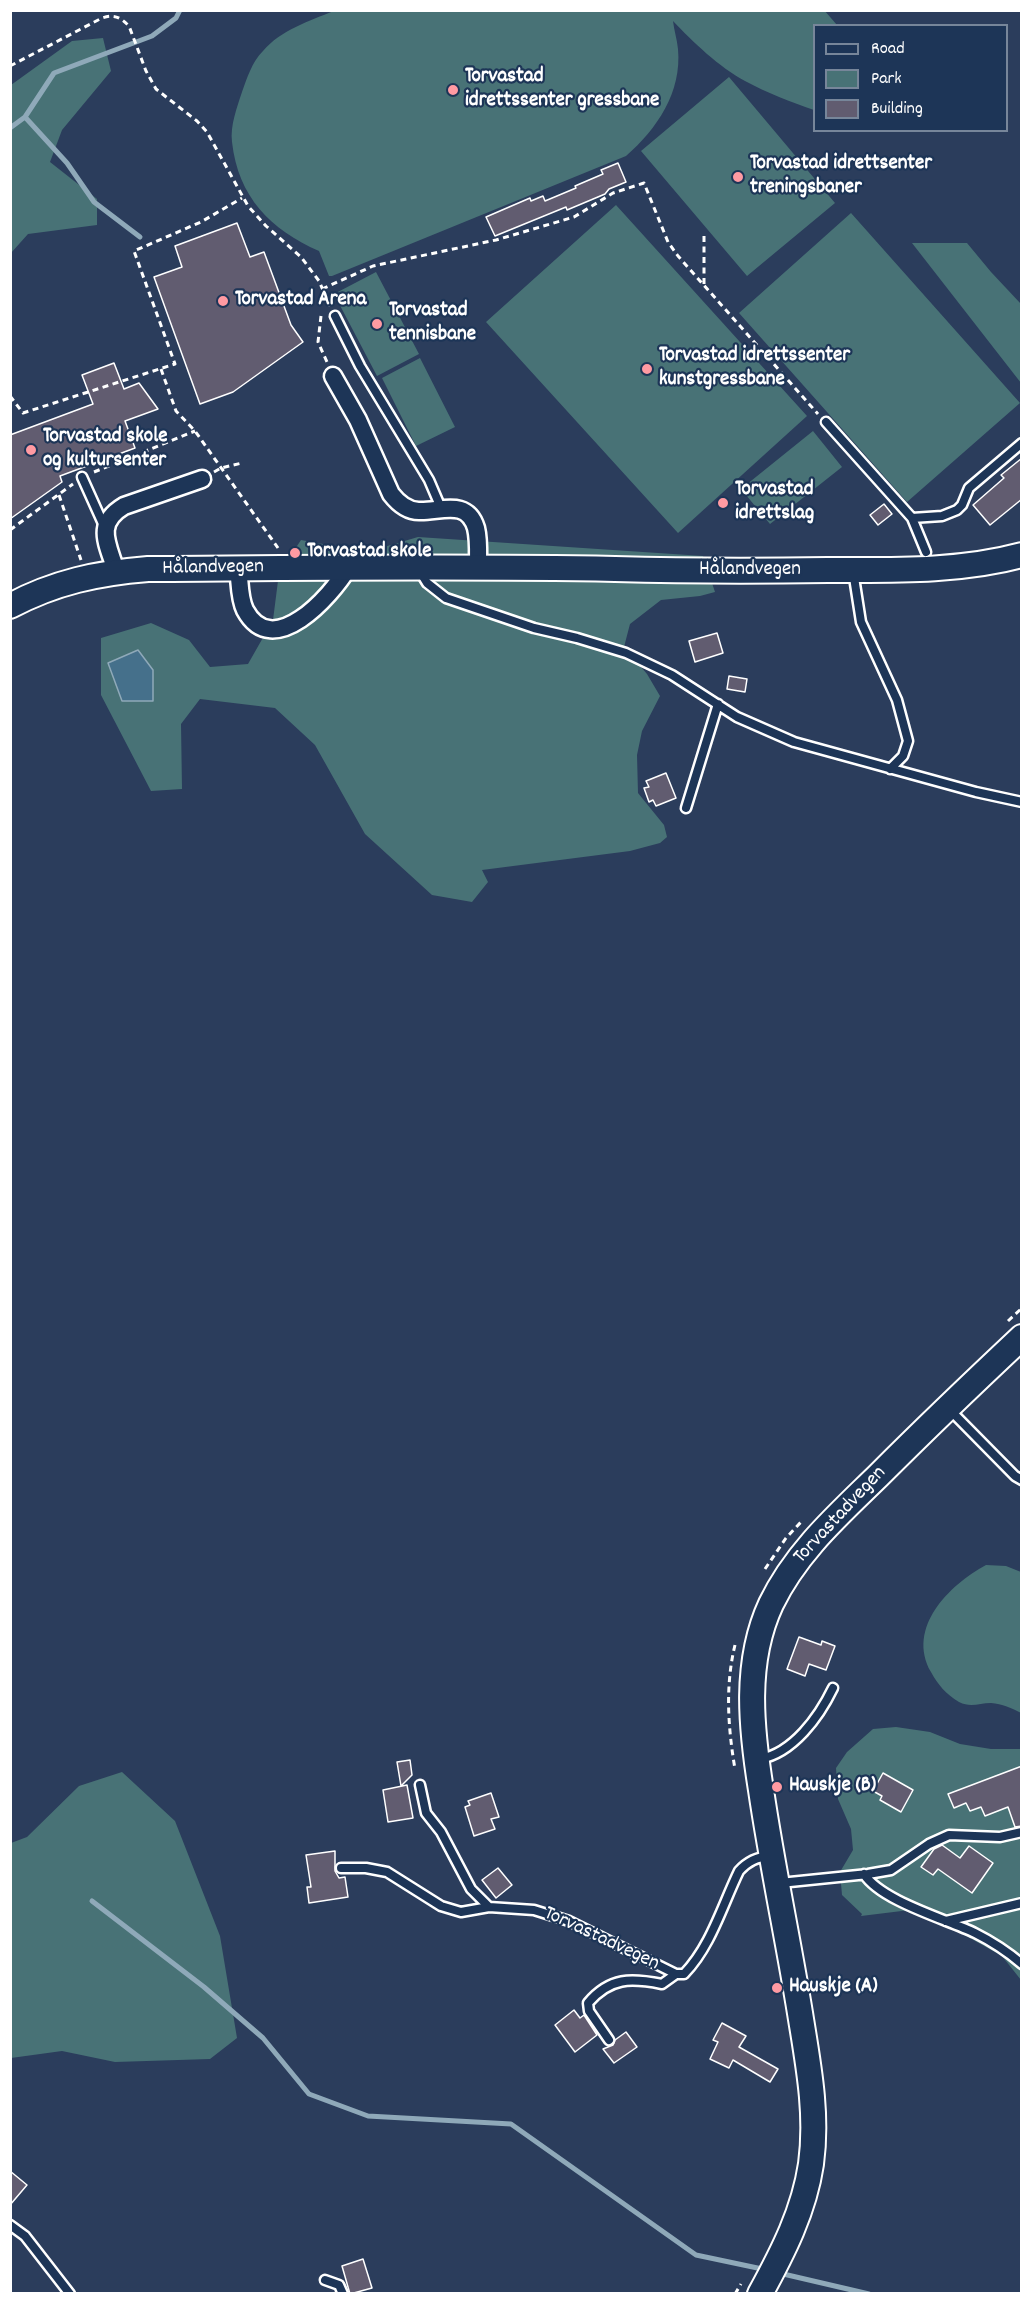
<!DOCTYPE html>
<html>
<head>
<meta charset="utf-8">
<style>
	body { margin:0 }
	#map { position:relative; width:1032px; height:2304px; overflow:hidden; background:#2b3d5c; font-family:Dekko,sans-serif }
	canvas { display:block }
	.frame { position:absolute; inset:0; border:12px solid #fff; pointer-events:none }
	.legend { position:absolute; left:813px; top:24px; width:195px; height:108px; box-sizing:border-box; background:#1d3557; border:2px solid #77869a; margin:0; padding:8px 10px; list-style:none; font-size:18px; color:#fff }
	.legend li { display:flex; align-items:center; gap:12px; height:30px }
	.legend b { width:30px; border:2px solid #77869a }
</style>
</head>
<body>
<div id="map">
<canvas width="1032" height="2304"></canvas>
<div class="frame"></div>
<ul class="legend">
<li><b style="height:8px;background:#1d3557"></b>Road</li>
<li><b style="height:16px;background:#487276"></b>Park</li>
<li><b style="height:16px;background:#615c70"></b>Building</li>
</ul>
</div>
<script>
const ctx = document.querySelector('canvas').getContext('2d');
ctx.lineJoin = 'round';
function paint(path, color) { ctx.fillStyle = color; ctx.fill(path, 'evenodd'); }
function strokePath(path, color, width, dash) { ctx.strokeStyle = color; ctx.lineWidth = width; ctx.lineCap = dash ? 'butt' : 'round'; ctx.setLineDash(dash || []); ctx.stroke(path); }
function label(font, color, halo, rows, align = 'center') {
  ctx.font = font + ' Dekko,sans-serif'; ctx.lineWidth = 4.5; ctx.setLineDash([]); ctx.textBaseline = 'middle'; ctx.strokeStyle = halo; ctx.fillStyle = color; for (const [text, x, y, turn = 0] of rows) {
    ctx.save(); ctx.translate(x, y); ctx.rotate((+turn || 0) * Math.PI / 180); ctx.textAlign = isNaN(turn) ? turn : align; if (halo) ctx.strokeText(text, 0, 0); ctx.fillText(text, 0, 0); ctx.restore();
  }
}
paint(new Path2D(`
	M824,10L837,25L814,26V110C791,102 767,93 745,81C719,67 693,42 673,21C674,30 677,39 678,49C682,92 657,129 626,156L332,276H329L319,251C271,230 238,197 232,142C230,126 237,107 242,92C247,78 252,62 263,51C281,30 309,21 334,11Z
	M103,38L111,71L62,130L50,162L97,199V225L28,234L11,253V85L72,41Z
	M729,77L835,203L747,276L641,151Z
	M616,205L807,416L678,533L486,322Z
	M851,213L1020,403L907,502L739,313Z
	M912,243H967L991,272L1021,304V383Z
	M376,272L419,354L377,376L334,294Z
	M420,358L455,427L416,446L382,378Z
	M813,431L842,467L770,524L741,489Z
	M418,537L703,556L715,592L700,596L661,600L630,624L624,647L647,674L660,696L642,731L637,755L638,793L664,825L667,837L660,843L630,851L482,870L488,882L472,902L432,895L365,834L315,745L275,708L200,699L181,724L182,789L151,791L101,695V638L151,623L189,640L210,667L248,664L273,620L279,573L301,540L367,552Z
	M986,1565L1006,1566L1021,1572V1713C1012,1708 1002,1704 991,1703C979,1703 971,1708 959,1702C946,1694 938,1685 931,1672C906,1628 949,1585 986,1565Z
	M896,1727L930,1732L960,1744L991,1749H1021V1980L1002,1956L918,1909L861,1916L862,1914L842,1895L840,1872L853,1850L851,1829L838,1799L836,1768L847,1752L873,1729Z
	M122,1772L175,1821L220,1936L237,2038L210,2059L115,2062L62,2051L11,2058V1843L27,1837L79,1786Z`), '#487276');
const water = new Path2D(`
	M138,650L153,670V701H122L108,663Z`);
paint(water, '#45708b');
strokePath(water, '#8fa9b9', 1.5);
strokePath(new Path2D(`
	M25,117L67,163L94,202L140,237
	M10,128L25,117L54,73L152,36L176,18L180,10
	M92,1901L204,1987L263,2038L309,2094L368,2116L511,2124L696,2255L767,2270
	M779,2273L869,2294`), '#8fa9b9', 5);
const building = new Path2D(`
	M618,163L626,182L609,189L605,194L567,210L566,207L495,236L486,217L530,198L531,201L543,196L545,201L576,188L575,186L603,174L601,170Z
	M237,223L250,257L264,252L291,325L303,342L233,392L200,404L154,277L182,267L175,246Z
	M114,363L124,389L139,383L158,409L125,421L135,448L60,476L62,482L10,519V435L93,404L82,375Z
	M1022,458V499L990,525L973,505L1004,478L1001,475Z
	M884,504L892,514L878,525L870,515Z
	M717,633L723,653L695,662L689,641Z
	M729,676L747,679L745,692L727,689Z
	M666,773L676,798L656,806L653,800L649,802L644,788L649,787L646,781Z
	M799,1637L821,1645L822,1641L835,1646L826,1670L809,1664L805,1676L787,1669Z
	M410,1760L412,1775L401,1786L397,1762Z
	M1022,1766V1826L1015,1827L1008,1807L985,1816L981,1807L970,1811L966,1803L954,1808L948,1794Z
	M883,1773L913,1790L901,1812L880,1800L882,1796L873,1791Z
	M407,1785L413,1818L388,1822L383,1790Z
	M491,1793L499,1817L491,1819L495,1829L474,1836L465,1807L470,1805L468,1801Z
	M942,1845L960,1858L969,1846L993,1863L972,1893L938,1869L933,1875L921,1867L934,1849Z
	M335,1851V1871L339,1878L345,1877L348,1897L309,1903L307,1887H311L306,1855Z
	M498,1868L512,1885L496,1898L482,1880Z
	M574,2010L580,2018L584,2015L597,2035L575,2052L555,2025Z
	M722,2023L746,2036L739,2047L778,2069L770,2082L733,2060L729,2068L710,2059L718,2042L713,2040Z
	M626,2032L637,2047L614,2063L603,2049L613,2045L615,2040Z
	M10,2171L27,2185L10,2205Z
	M363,2259L372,2288L350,2294L342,2266Z`);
paint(building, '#615c70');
strokePath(building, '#fff', 1.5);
const lane = new Path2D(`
	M335,316L360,366L429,480L441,508
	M826,422L912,518L926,552
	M82,477L105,528
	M912,518L942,516L957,510L962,505L969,488L1022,443
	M419,570L427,583L446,598L534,628L577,638L626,653L672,675L737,717L794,742L976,792L1022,802
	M853,571L861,622L897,700L908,741L903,756L890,769
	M686,808L718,704
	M950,1410L1015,1476L1022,1480
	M760,1759C793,1753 819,1717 833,1688
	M420,1785L426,1813L441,1832L471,1889L489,1907L534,1910L569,1921L676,1974H684C711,1946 722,1906 739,1871C748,1861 757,1857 770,1856
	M341,1868H366L387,1872L441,1906L461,1912L489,1907
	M864,1874C881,1901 946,1919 975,1933C991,1941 1008,1952 1022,1964
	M780,1883L868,1874L891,1870L929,1844L949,1835L1000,1837L1022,1832
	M946,1921L1022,1903
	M609,2040L589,2011L588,2003C610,1977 631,1978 662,1984L676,1974
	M10,2225L25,2236L70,2294
	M325,2280L339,2285L343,2294`);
const street = new Path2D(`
	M333,376L358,420L391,494C398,503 407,511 419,511C440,512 467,498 476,528C479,540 478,554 478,566
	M238,568C240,581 239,598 245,610C273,662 331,596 348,568
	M116,571C108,544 94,524 124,506L202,479`);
const secondary = new Path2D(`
	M10,606C55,582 98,573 148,569C304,568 459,566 615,569C686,571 757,571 828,570C892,570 959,572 1022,555
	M760,2294C783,2252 804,2211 811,2164C818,2113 808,2063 800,2013C788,1939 772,1865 761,1790C751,1728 744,1662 771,1604C796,1552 838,1515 878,1476C925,1429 973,1383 1022,1337`);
strokePath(lane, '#fff', 13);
strokePath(street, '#fff', 21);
strokePath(secondary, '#fff', 28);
strokePath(new Path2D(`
	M10,66L102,18C114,14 120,17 129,26L146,71L156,89L197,121L207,132L248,206L266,226L301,257L319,281L330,306
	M704,284V233
	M322,289L373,266L496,240L574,217L613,193L644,183L668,242L678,256L818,414
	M321,316L318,342L327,362
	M161,369L176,411L195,431L278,548
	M10,396L23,413L175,364L134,251L201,222L242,198
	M94,472L195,431
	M214,472L221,468L242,463
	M59,495L81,560
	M10,530L73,484
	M1008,1321L1022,1308
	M765,1569L786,1538L801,1522
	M735,1645C725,1686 728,1728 735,1769
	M735,2294L741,2284`), '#fff', 3, [6, 4.5]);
strokePath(lane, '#1d3557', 8);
strokePath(street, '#1d3557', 16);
strokePath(secondary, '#1d3557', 24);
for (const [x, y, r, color] of [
	[453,90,6,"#ff9aa2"],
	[738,177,6,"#ff9aa2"],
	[223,301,6,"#ff9aa2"],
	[377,324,6,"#ff9aa2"],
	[647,369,6,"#ff9aa2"],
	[31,450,6,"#ff9aa2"],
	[723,503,6,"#ff9aa2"],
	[295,553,6,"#ff9aa2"],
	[777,1787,6,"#ff9aa2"],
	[777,1988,6,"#ff9aa2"]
]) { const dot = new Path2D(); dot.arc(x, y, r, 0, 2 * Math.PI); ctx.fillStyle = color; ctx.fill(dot); strokePath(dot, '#1d3557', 2); }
label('bold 21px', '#fff', '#1d3557', [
	["Torvastad",465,78],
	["idrettssenter gressbane",465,102],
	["Torvastad idrettsenter",750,165],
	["treningsbaner",750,189],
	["Torvastad Arena",235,301],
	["Torvastad",389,312],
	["tennisbane",389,336],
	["Torvastad idrettssenter",659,357],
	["kunstgressbane",659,381],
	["Torvastad skole",43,438],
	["og kultursenter",43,462],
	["Torvastad",735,491],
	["idrettslag",735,515],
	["Torvastad skole",307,553],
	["Hauskje (B)",789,1787],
	["Hauskje (A)",789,1988]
], 'left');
label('21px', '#fff', '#1d3557', [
	["Hålandvegen",213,569,-1],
	["Hålandvegen",750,571],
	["Torvastadvegen",841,1516,-47],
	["Torvastadvegen",601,1940,25]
]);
</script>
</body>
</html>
